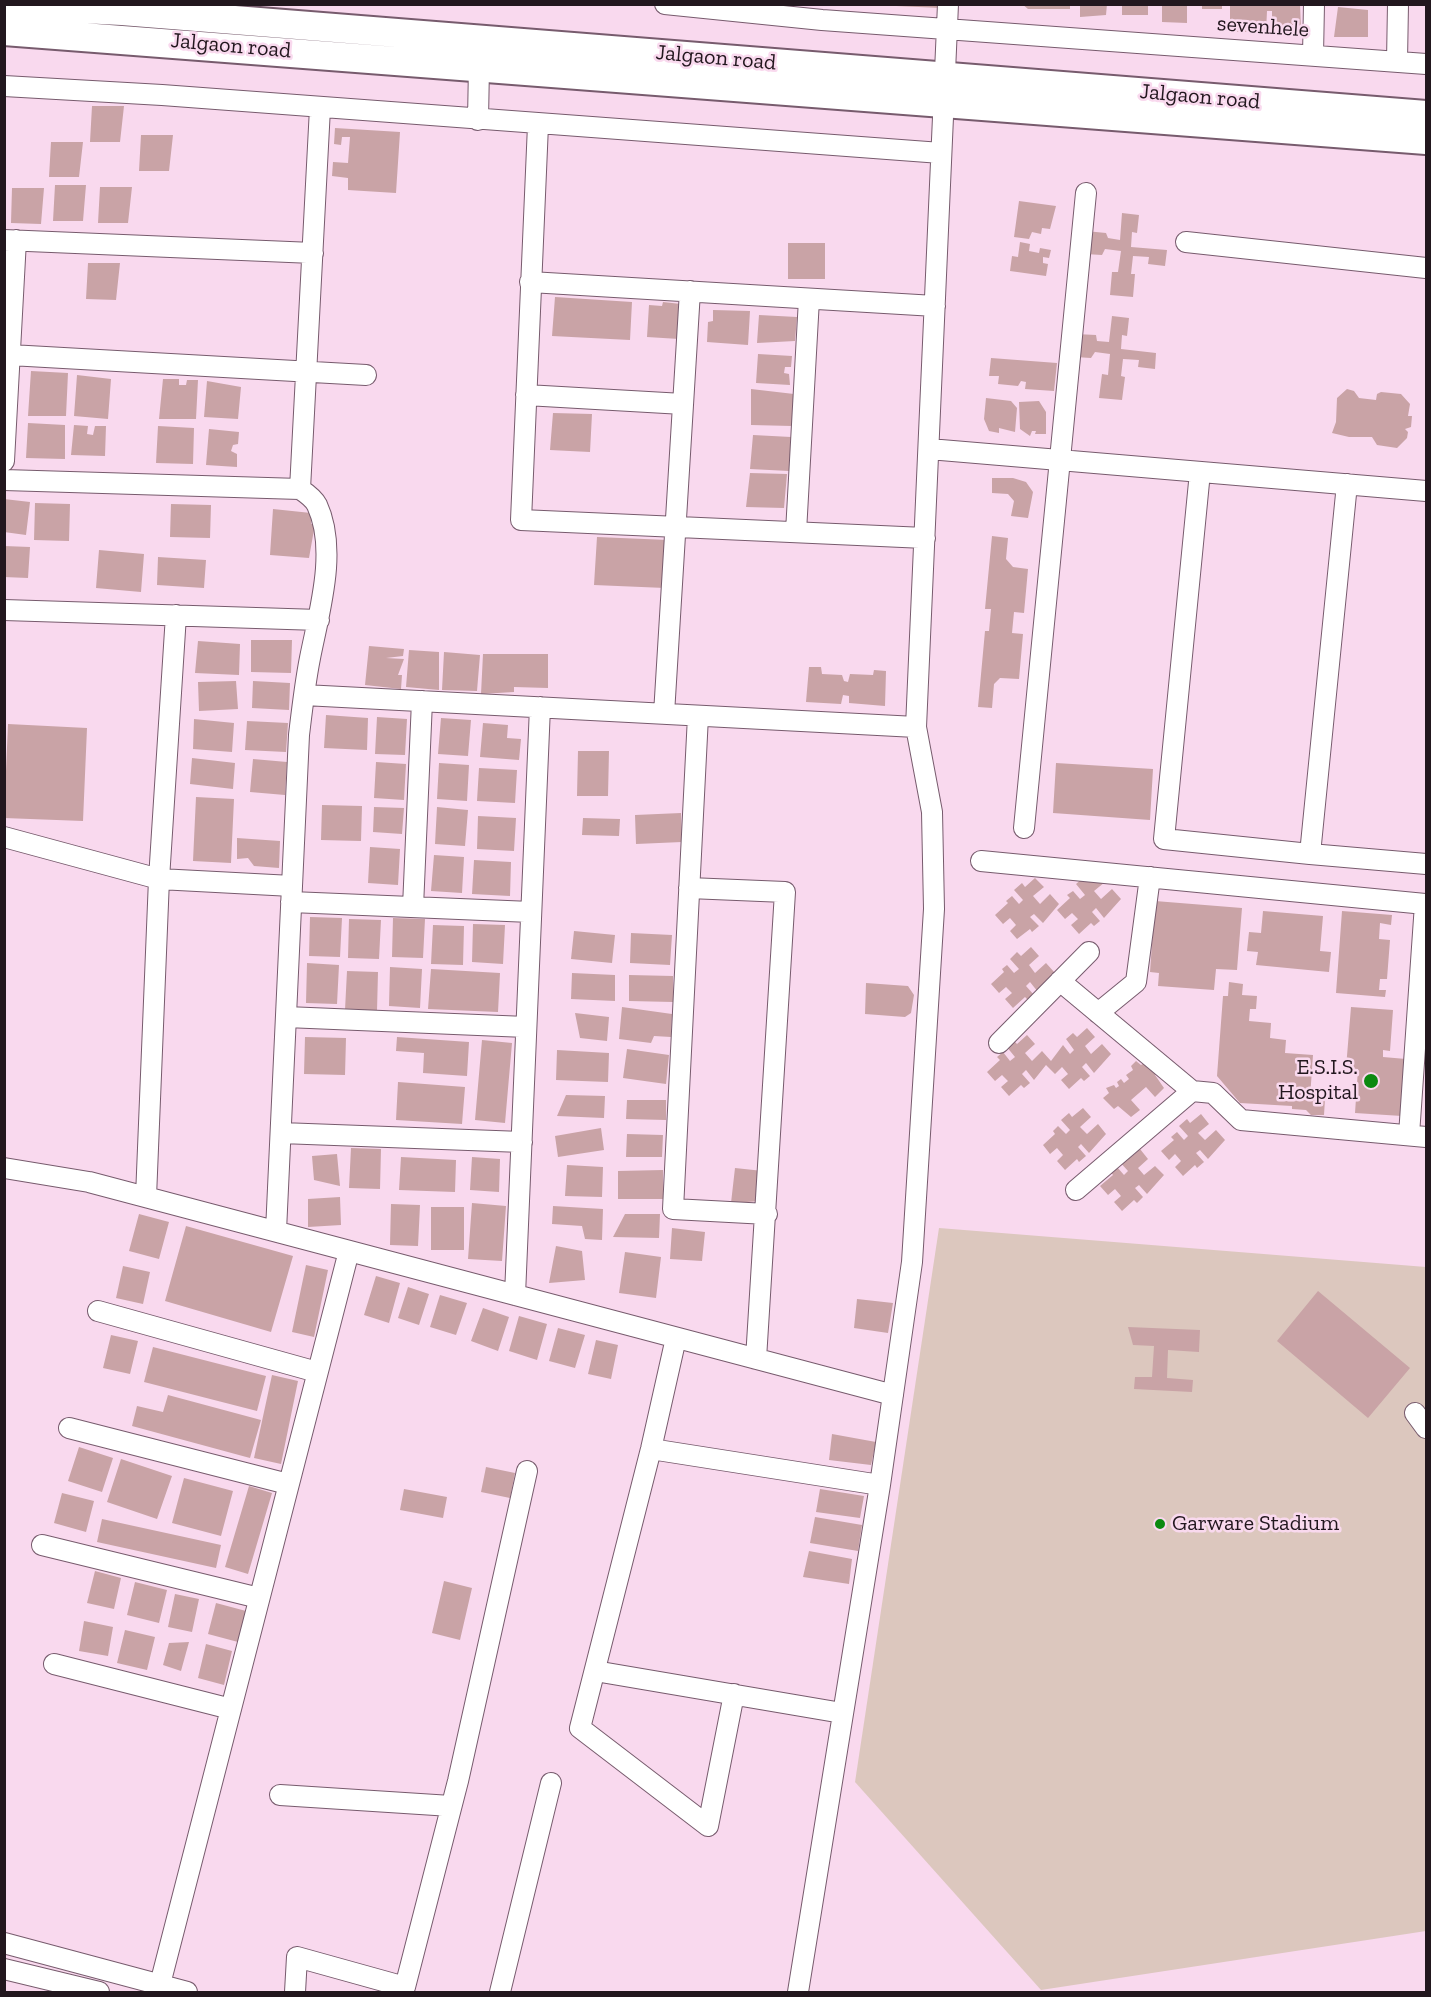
<!DOCTYPE html>
<html>
<head>
<meta charset="utf-8">
<style>
	body { margin:0 }
	#map { position:relative; width:1431px; height:1997px; overflow:hidden; background:#f9d9ee; font-family:"Zilla Slab",serif }
	canvas { display:block }
	.frame { position:absolute; inset:0; border:6px solid #22171e; pointer-events:none }
</style>
</head>
<body>
<div id="map">
<canvas width="1431" height="1997"></canvas>
<div class="frame"></div>
</div>
<script>
const ctx = document.querySelector('canvas').getContext('2d');
ctx.lineJoin = 'round';
function paint(path, color) { ctx.fillStyle = color; ctx.fill(path, 'evenodd'); }
function strokePath(path, color, width, dash) { ctx.strokeStyle = color; ctx.lineWidth = width; ctx.lineCap = dash ? 'butt' : 'round'; ctx.setLineDash(dash || []); ctx.stroke(path); }
function label(font, color, halo, rows, align = 'center') {
  ctx.font = font + ' "Zilla Slab",serif'; ctx.lineWidth = 5; ctx.setLineDash([]); ctx.textBaseline = 'middle'; ctx.strokeStyle = halo; ctx.fillStyle = color; for (const [text, x, y, turn = 0] of rows) {
    ctx.save(); ctx.translate(x, y); ctx.rotate((+turn || 0) * Math.PI / 180); ctx.textAlign = isNaN(turn) ? turn : align; if (halo) ctx.strokeText(text, 0, 0); ctx.fillText(text, 0, 0); ctx.restore();
  }
}
paint(new Path2D(`
	M939,1228L1426,1267V1931L1041,1990L855,1782Z`), '#dcc7be');
paint(new Path2D(`
	M896,4H941V8L896,6Z
	M1022,4H1070V9H1028Z
	M1080,4H1107L1106,15L1080,17Z
	M1122,4H1148V15H1122Z
	M1162,4H1187V23L1162,22Z
	M1202,4H1222V9H1202Z
	M1230,4H1300L1301,28L1279,27L1272,19V11H1267L1266,32H1230Z
	M1338,7L1368,10V37H1334Z
	M92,106H124L120,142H90Z
	M335,128L400,132L396,193L348,190V178L332,176L333,162L348,163L350,137H342L341,145L334,144Z
	M141,135H173L169,171H139Z
	M51,142H83L79,177H49Z
	M55,185H86L83,221H53Z
	M100,187H132L128,223H98Z
	M12,188H44L41,224L11,223Z
	M1019,201L1056,206L1050,229L1042,228L1041,234L1032,232L1029,239L1014,237Z
	M1122,213L1139,215L1137,233L1132,232L1131,247L1167,250L1165,266L1148,264L1149,257L1133,256L1131,274H1135L1133,297L1110,295L1112,272H1118L1121,251L1105,249L1102,255L1085,254L1086,231L1106,233L1108,238L1120,240Z
	M1020,242L1030,244L1029,251L1039,253L1040,248L1051,250L1049,258L1043,257V263L1048,264L1046,276L1010,271L1012,256L1018,257Z
	M788,243H825V279H788Z
	M88,263H120L116,300L86,299Z
	M555,297L632,302L630,340L552,336Z
	M663,302L681,304L679,339L647,337L649,305L662,306Z
	M713,310L750,311L748,345L707,342L708,322L713,321Z
	M759,315L797,317L795,341L757,343Z
	M1112,316L1129,318L1127,336L1122,335L1121,349L1156,353L1155,369L1138,367L1139,360L1123,359L1121,376L1125,377L1122,400L1099,398L1102,374L1108,375L1110,354L1095,352L1091,358L1075,357L1076,334L1096,335L1097,341L1109,342Z
	M758,354L792,356L791,367H785L784,373L789,374L790,385L756,383Z
	M991,358L1057,363L1054,391L1025,389L1026,382L1021,381L1018,386L998,384L999,376H989Z
	M31,371L68,373L66,416H28Z
	M77,375L111,379L108,419L74,416Z
	M163,379H179V385H186L187,380H198L196,419H159Z
	M207,381L241,387L238,419L204,417Z
	M751,389L794,394L792,426L751,425Z
	M1347,389L1354,391L1359,398L1376,400L1377,394L1381,392L1401,394L1410,404L1408,416H1412L1411,427L1405,429L1408,432L1407,438L1397,448L1377,445L1372,437H1349L1332,433L1336,422L1337,398Z
	M986,398L1011,401L1017,408L1015,432L999,428V433L989,431L984,419Z
	M1039,401L1046,412V434H1035L1036,431H1032L1030,436L1020,429L1019,402Z
	M553,413L592,414L590,452L550,450Z
	M28,423L65,425V459L26,458Z
	M74,425L88,426L87,434L93,435L95,426H106L105,456L71,455Z
	M158,426L194,428L193,464L156,463Z
	M209,429L239,432L238,444L233,445L231,451L237,454V467L206,465Z
	M753,435L791,437L789,471L750,469Z
	M750,473L787,474L784,508L746,507Z
	M992,478H1013L1026,482L1033,492L1028,518L1011,516L1014,501L1008,494L992,493Z
	M4,499L30,502L26,535L4,532Z
	M35,503L70,504L69,541L34,540Z
	M171,504L211,505L210,538L170,537Z
	M273,509L311,513V524H315L309,558L270,555Z
	M992,536L1008,538L1006,559L1013,567L1028,569L1024,613L1014,612L1012,633L1023,634L1019,679L1000,678L994,684L992,708L978,707L985,631H989L991,609H985Z
	M597,537L668,540L665,588L594,585Z
	M4,546L30,547L28,578L4,577Z
	M99,550L144,554L141,592L96,588Z
	M158,557L206,560L204,588L157,585Z
	M251,640H292L291,673L251,672Z
	M198,641L240,644L239,675L195,673Z
	M369,646L404,649L403,656L386,658L404,659L398,675H402L401,689L365,685Z
	M409,650L439,652V690L406,687Z
	M444,652L480,655L477,691L442,690Z
	M483,654H548V688L514,687V692L481,694Z
	M809,667H821L822,674L842,675L844,681L848,682L850,674L873,675L874,670L886,671L885,706L849,703V696L843,695L841,704L806,702Z
	M236,681L238,709L199,711L198,682Z
	M253,681L290,683L289,710L252,708Z
	M326,715L368,718L367,750L324,748Z
	M377,717L407,719L405,755L375,754Z
	M441,718L471,720L468,756L438,754Z
	M194,719L234,723L232,752L193,749Z
	M247,721L288,723L286,752L245,750Z
	M483,723L508,725L507,738L521,739L519,760L480,757Z
	M8,724L87,728L83,821L4,818Z
	M578,751H609L608,796H577Z
	M192,758L235,763L233,789L190,784Z
	M253,759L287,762L285,795L250,792Z
	M376,762L406,764L404,800L374,798Z
	M439,763L469,765L467,801L437,799Z
	M1056,763L1153,769L1150,820L1053,813Z
	M479,768L517,770L515,803L477,801Z
	M196,797L234,799L231,863L193,861Z
	M322,805L362,806L361,841L321,840Z
	M374,807L404,808L402,834L373,832Z
	M437,807L468,810L465,846L435,844Z
	M681,813L682,842L636,844L635,815Z
	M478,816L516,818L514,851L477,849Z
	M583,818L620,819L619,836L582,835Z
	M237,838L280,841L279,868L254,866L248,858L237,859Z
	M370,847L400,849L398,885L368,883Z
	M434,855L464,857L462,893L431,891Z
	M474,860L511,862L510,896L472,894Z
	M1097,873L1105,882L1094,891L1101,899L1112,889L1121,899L1104,918L1096,908L1092,912L1100,921L1094,926L1091,923L1079,934L1071,925L1078,919L1072,913L1065,919L1057,910L1070,898L1067,895L1073,891L1080,899L1085,895L1076,884L1083,878L1087,882Z
	M1035,878L1044,887L1033,896L1040,904L1050,894L1059,904L1043,923L1034,914L1030,917L1039,926L1032,932L1030,929L1017,939L1010,931L1016,925L1010,918L1003,924L995,915L1008,903L1006,901L1012,896L1019,904L1023,900L1014,890L1022,883L1025,887Z
	M1155,901L1242,908L1237,970L1216,969L1214,990L1158,986L1159,973L1150,972Z
	M1263,911L1323,916L1320,951L1331,952L1329,972L1256,965L1258,952L1247,951L1249,932L1261,933Z
	M1342,911L1392,915L1391,925L1380,923L1379,939L1390,940L1387,979H1380L1379,990H1386L1385,997L1336,993Z
	M310,917L342,918L340,957L309,956Z
	M393,918L425,919L423,958L392,957Z
	M349,919L381,920L379,959L348,958Z
	M473,924L505,925L503,964L472,962Z
	M433,925L464,926L463,965L431,964Z
	M574,931L615,935L612,963L571,959Z
	M631,933L672,935L670,965L630,963Z
	M1031,947L1039,956L1029,965L1035,973L1046,963L1055,973L1038,992L1030,982L1026,986L1034,995L1028,1000L1025,997L1013,1008L1005,999L1012,993L1006,987L999,993L991,984L1004,972L1002,969L1007,965L1014,973L1019,969L1010,959L1017,952L1021,956Z
	M307,963L339,965L337,1004L306,1003Z
	M390,967L422,969L420,1008L389,1006Z
	M431,969L500,973L498,1012L428,1009Z
	M347,971L378,972L377,1011L345,1010Z
	M572,973L615,975V1001L571,999Z
	M629,975L673,976V1002L629,1001Z
	M1229,982L1243,984L1242,995L1257,996L1256,1009H1250L1249,1021L1271,1023L1270,1038L1286,1040L1285,1053L1313,1055L1310,1098L1325,1099L1324,1115H1311L1306,1110L1292,1109V1106L1240,1103L1217,1076L1223,996H1228Z
	M866,983L908,986L914,995L911,1013L905,1017L865,1014Z
	M622,1007L672,1014L671,1037L654,1036L651,1043L619,1039Z
	M1351,1007L1393,1010L1390,1051L1383,1050V1057L1406,1059L1402,1116L1355,1113L1358,1069L1346,1068Z
	M575,1013L609,1017L607,1041L580,1038Z
	M1087,1028L1095,1037L1085,1046L1091,1054L1102,1044L1111,1054L1094,1073L1086,1063L1082,1067L1090,1076L1084,1081L1081,1078L1069,1089L1061,1080L1068,1074L1062,1067L1055,1074L1046,1065L1034,1080L1026,1070L1022,1074L1030,1083L1024,1088L1021,1085L1009,1096L1001,1087L1008,1081L1002,1075L995,1081L987,1072L1000,1060L997,1057L1003,1052L1010,1061L1015,1057L1006,1046L1013,1040L1017,1044L1027,1035L1035,1044L1025,1053L1032,1061L1042,1051L1051,1061L1063,1045L1070,1054L1074,1050L1066,1039L1073,1033L1077,1037Z
	M305,1037L346,1038L345,1075L304,1074Z
	M397,1037L469,1042L467,1076L423,1073L424,1053L396,1051Z
	M482,1040L512,1043L505,1123L475,1120Z
	M627,1049L669,1055L666,1084L623,1078Z
	M557,1050L609,1053L608,1082L556,1080Z
	M1149,1060L1159,1071L1155,1075L1164,1088L1155,1097L1146,1087L1131,1100L1140,1110L1131,1117L1118,1106L1114,1109L1103,1098L1109,1093L1106,1088L1114,1085L1116,1088L1119,1086L1117,1082L1121,1079L1124,1083L1129,1079L1126,1075L1133,1070L1131,1066L1136,1061L1141,1065Z
	M398,1082L465,1087L462,1124L396,1120Z
	M566,1095L605,1096L604,1118L557,1116Z
	M627,1100H666V1120L626,1119Z
	M1083,1108L1091,1117L1080,1127L1087,1134L1098,1124L1106,1134L1089,1153L1081,1144L1078,1147L1086,1156L1079,1162L1077,1159L1065,1170L1057,1161L1063,1155L1057,1148L1050,1154L1043,1145L1055,1134L1053,1131L1058,1126L1066,1134L1070,1130L1061,1120L1069,1113L1072,1117Z
	M1201,1114L1209,1124L1198,1133L1205,1140L1216,1130L1225,1140L1208,1159L1200,1150L1196,1153L1204,1162L1197,1168L1195,1165L1183,1176L1175,1167L1181,1161L1175,1154L1169,1160L1161,1151L1174,1140L1171,1137L1177,1132L1184,1140L1188,1136L1179,1126L1187,1119L1190,1123Z
	M601,1128L604,1150L558,1157L555,1136Z
	M627,1134L663,1135L662,1157H626Z
	M351,1148L381,1149L380,1189L349,1188Z
	M1140,1149L1148,1159L1138,1168L1144,1175L1155,1166L1164,1175L1147,1194L1139,1185L1135,1188L1143,1197L1137,1203L1134,1200L1122,1211L1114,1202L1121,1196L1115,1189L1108,1195L1100,1186L1113,1175L1111,1172L1117,1167L1124,1175L1128,1171L1119,1161L1127,1154L1130,1158Z
	M337,1154L340,1186L314,1180L312,1156Z
	M401,1157L456,1160L455,1192L399,1190Z
	M472,1157L500,1159L499,1192L470,1190Z
	M567,1165L603,1167L602,1197L565,1196Z
	M735,1168L763,1171L762,1201L731,1203Z
	M663,1170V1199H618V1171Z
	M340,1197L341,1225L308,1227V1199Z
	M472,1203L506,1206L502,1261L468,1259Z
	M391,1204L420,1205L418,1246L390,1245Z
	M553,1206L603,1209L602,1240L585,1239L582,1226L552,1224Z
	M431,1207H464V1250H431Z
	M139,1214L169,1222L159,1259L129,1251Z
	M625,1214H660L659,1238L613,1237Z
	M186,1226L293,1256L271,1332L165,1301Z
	M672,1228L705,1232L702,1261L670,1259Z
	M556,1246L582,1251L585,1280L549,1283Z
	M625,1252L661,1257L656,1298L619,1293Z
	M306,1265L328,1270L314,1337L292,1332Z
	M123,1266L150,1272L143,1304L116,1298Z
	M376,1276L400,1283L389,1323L364,1315Z
	M408,1287L429,1294L419,1325L398,1318Z
	M1318,1291L1410,1368L1368,1418L1277,1341Z
	M440,1295L467,1303L456,1335L430,1327Z
	M857,1299L893,1303L888,1333L854,1328Z
	M483,1308L509,1317L498,1351L471,1341Z
	M519,1316L547,1324L537,1360L509,1351Z
	M1128,1327L1200,1330L1199,1352L1168,1350L1167,1378L1193,1380L1192,1392L1134,1389L1135,1377H1152L1154,1346L1133,1345Z
	M558,1328L585,1335L575,1368L549,1361Z
	M111,1335L138,1341L130,1374L103,1368Z
	M596,1340L618,1345L611,1379L588,1374Z
	M153,1347L266,1376L257,1411L144,1382Z
	M272,1375L298,1381L281,1464L254,1458Z
	M168,1395L261,1420L250,1458L132,1426L137,1406L163,1412Z
	M832,1434L876,1442L871,1465L829,1460Z
	M79,1447L113,1458L102,1492L68,1481Z
	M121,1459L172,1476L157,1519L107,1502Z
	M486,1467L515,1473L510,1498L481,1492Z
	M184,1478L233,1491L221,1536L172,1523Z
	M249,1486L272,1493L248,1574L225,1567Z
	M404,1489L447,1497L443,1518L400,1510Z
	M820,1489L864,1496L860,1518L816,1512Z
	M62,1493L94,1501L86,1532L54,1523Z
	M815,1517L862,1525L858,1551L810,1543Z
	M102,1519L221,1545L216,1568L97,1542Z
	M809,1551L852,1559L849,1584L803,1577Z
	M95,1571L121,1578L114,1609L87,1603Z
	M444,1581L472,1588L460,1640L432,1633Z
	M135,1582L167,1590L159,1623L127,1615Z
	M175,1594L199,1599L192,1632L168,1627Z
	M216,1603L246,1611L238,1642L208,1634Z
	M84,1621L113,1627L108,1656L79,1651Z
	M125,1630L155,1637L147,1670L117,1663Z
	M189,1642L181,1671L163,1665L169,1643Z
	M206,1644L232,1651L224,1685L198,1678Z`), '#c9a3a6');
const minor = new Path2D(`
	M665,4L822,20L1426,64
	M1313,55L1314,4
	M1397,61L1398,4
	M4,86L162,95L941,153
	M478,120L479,66
	M538,125L521,520L925,538
	M4,240L313,253
	M1186,242L1426,268
	M530,282L935,306
	M10,355L366,375
	M526,395L683,404
	M929,449L1426,491
	M4,461L16,240
	M1200,472L1164,839L1310,854L1347,484
	M4,480L300,489
	M796,532L809,299
	M4,610L319,620
	M304,695L916,727
	M664,714L690,291
	M698,716L673,1209L767,1214
	M1024,828L1086,193
	M4,837L159,879L292,886
	M1310,854L1426,864
	M981,861L1425,904L1409,1135
	M689,888L785,892L756,1359
	M291,902L531,912
	M413,907L422,701
	M1060,981L1192,1091L1213,1093L1241,1120L1426,1137
	M1098,1013L1136,982L1150,877
	M286,1017L526,1027
	M999,1043L1089,952
	M281,1133L522,1142
	M4,1168L89,1182L893,1395
	M1076,1190L1192,1091
	M146,1197L159,879L176,615
	M276,1231L299,735C302,710 305,683 310,658C319,612 338,550 317,505C314,499 306,493 300,489L320,108
	M515,1295L540,707
	M98,1311L317,1372
	M676,1338L651,1449L580,1728L708,1826L734,1694
	M1415,1413L1426,1428
	M69,1428L288,1484
	M651,1449L880,1485
	M42,1545L259,1598
	M54,1664L231,1709
	M595,1671L842,1713
	M280,1795L451,1806
	M4,1943L187,1992
	M4,1969L99,1992
	M158,1992L349,1251
	M295,1992L297,1957L405,1987L458,1781L527,1471
	M500,1992L551,1783
	M798,1992L880,1485L912,1262L934,909L932,812L916,727L948,4`);
const highway = new Path2D(`
	M4,5L122,11L1426,115
	M4,31L1426,140`);
strokePath(minor, '#775b6d', 22);
strokePath(highway, '#775b6d', 32);
strokePath(minor, '#fff', 20);
strokePath(highway, '#fff', 28);
for (const [x, y, r, color] of [
	[1371,1081,8,"#0b8910"],
	[1160,1524,6,"#0b8910"]
]) { const dot = new Path2D(); dot.arc(x, y, r, 0, 2 * Math.PI); ctx.fillStyle = color; ctx.fill(dot); strokePath(dot, '#f9d9ee', 2); }
label('22px', '#22171e', '#f9d9ee', [
	["sevenhele",1263,27,4],
	["Jalgaon road",231,46,5],
	["Jalgaon road",716,58,5],
	["Jalgaon road",1200,97,5]
]);
label('22px', '#22171e', '#f9d9ee', [
	["E.S.I.S.",1358,1068],
	["Hospital",1358,1093],
	["Garware Stadium",1172,1524,"left"]
], 'right');
</script>
</body>
</html>
